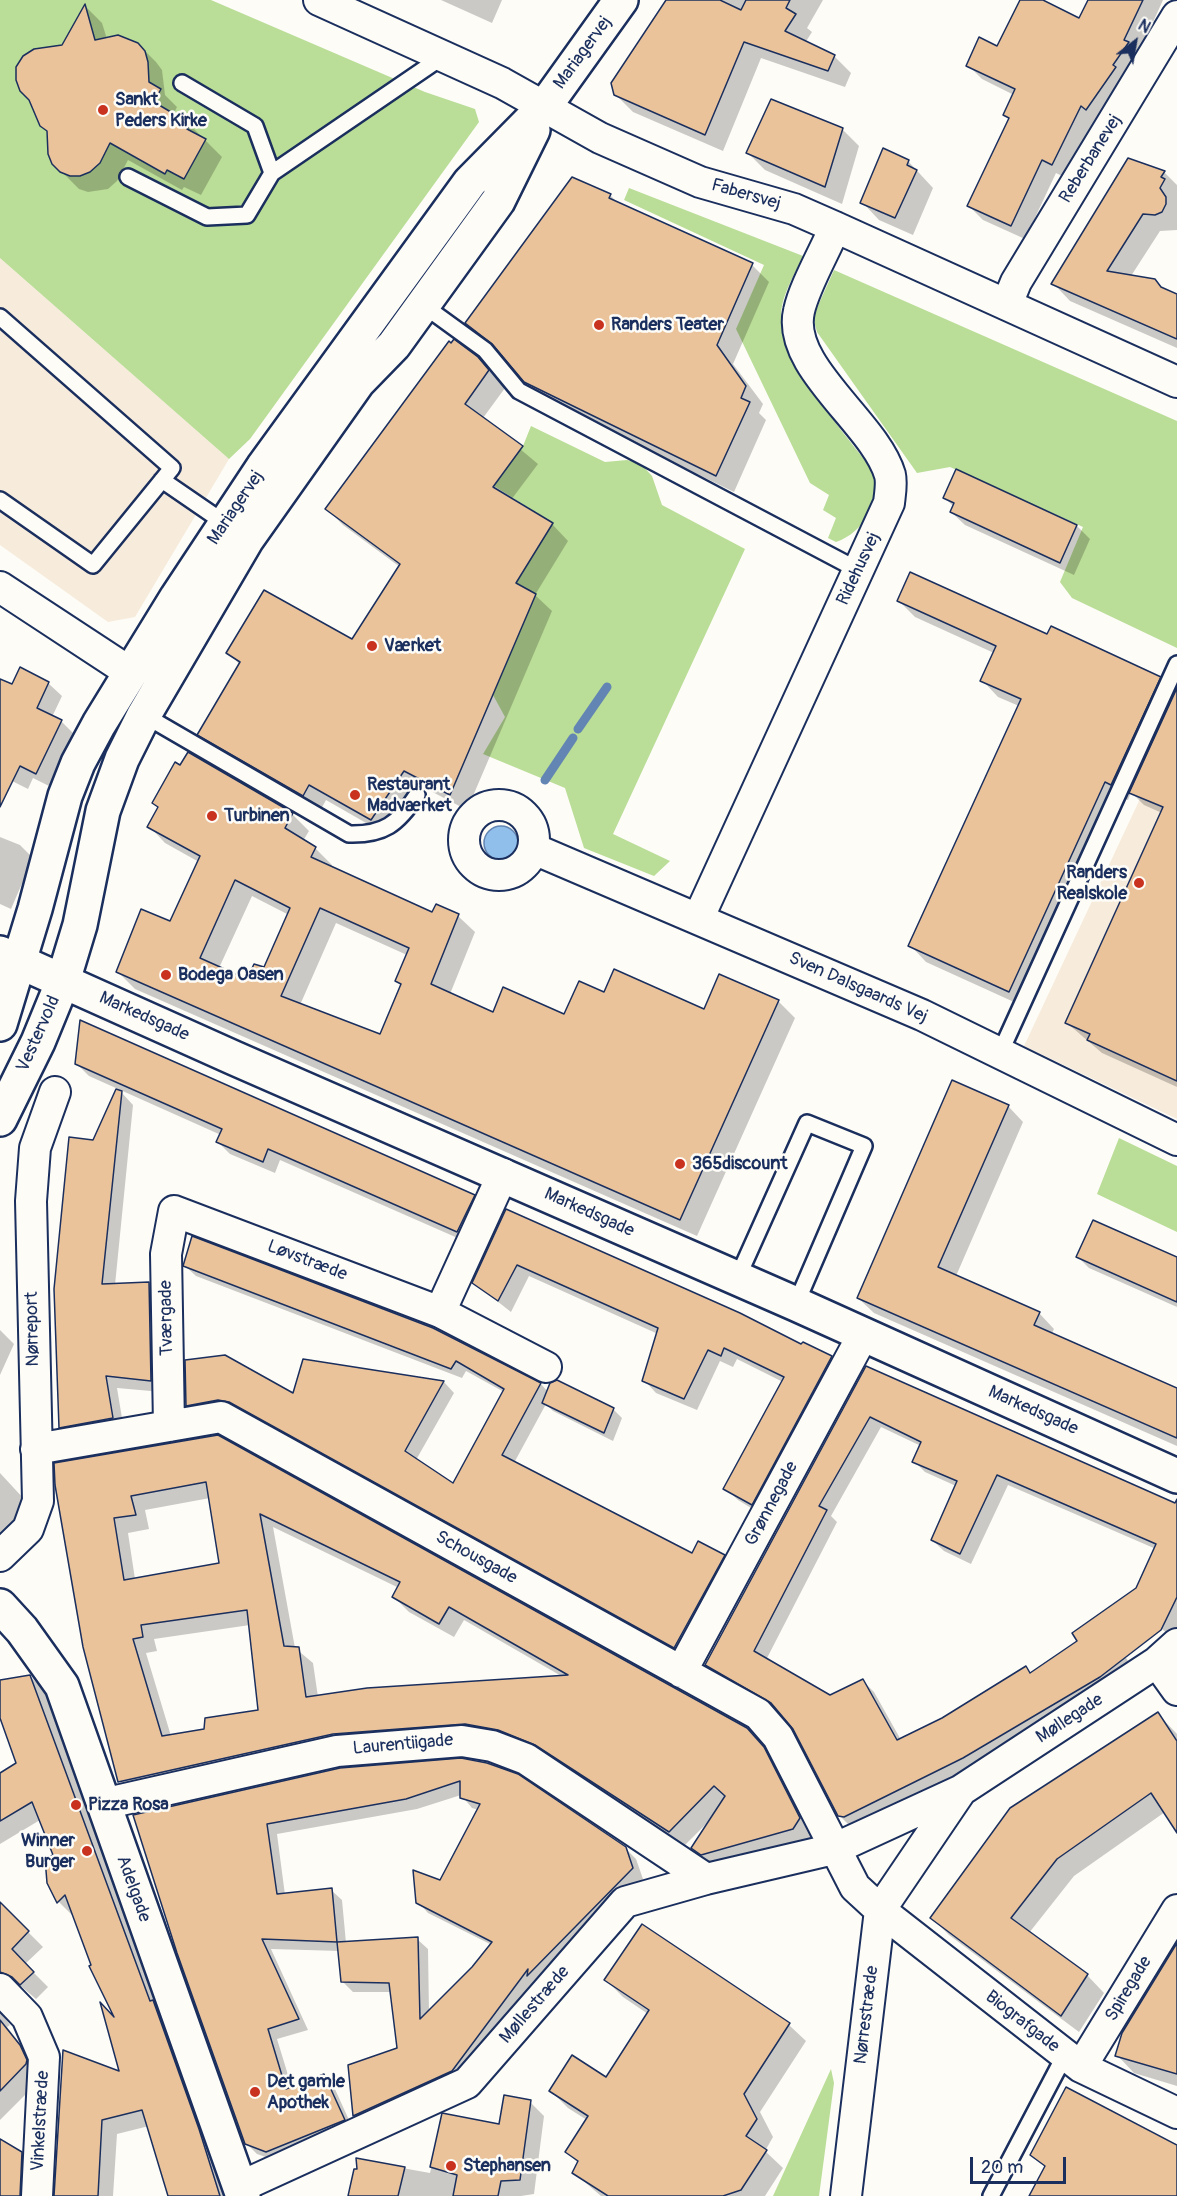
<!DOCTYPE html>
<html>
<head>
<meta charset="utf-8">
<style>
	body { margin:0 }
	#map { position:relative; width:1177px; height:2196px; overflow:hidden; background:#fdfcf7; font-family:Pangolin,sans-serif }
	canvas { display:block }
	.north { position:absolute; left:1105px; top:12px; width:60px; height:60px; -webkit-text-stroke:4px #fdfcf7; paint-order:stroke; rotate:31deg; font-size:16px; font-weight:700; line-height:24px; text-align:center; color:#1b2f5e }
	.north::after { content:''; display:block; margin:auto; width:21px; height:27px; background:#1b2f5e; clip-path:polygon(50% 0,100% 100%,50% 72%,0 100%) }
	.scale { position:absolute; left:970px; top:2157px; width:96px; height:27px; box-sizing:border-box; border:3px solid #1b2f5e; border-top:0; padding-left:8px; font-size:18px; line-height:21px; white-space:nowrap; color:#1b2f5e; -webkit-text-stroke:4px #fdfcf7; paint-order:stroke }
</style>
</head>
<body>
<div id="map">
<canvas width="1177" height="2196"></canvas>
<div class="north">N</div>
<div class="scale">20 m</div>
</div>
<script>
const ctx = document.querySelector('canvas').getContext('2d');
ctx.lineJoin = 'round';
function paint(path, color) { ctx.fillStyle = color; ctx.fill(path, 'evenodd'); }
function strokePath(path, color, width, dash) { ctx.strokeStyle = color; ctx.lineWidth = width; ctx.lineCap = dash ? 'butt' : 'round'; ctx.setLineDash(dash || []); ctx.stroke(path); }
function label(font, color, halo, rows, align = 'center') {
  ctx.font = font + ' Pangolin,sans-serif'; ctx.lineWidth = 5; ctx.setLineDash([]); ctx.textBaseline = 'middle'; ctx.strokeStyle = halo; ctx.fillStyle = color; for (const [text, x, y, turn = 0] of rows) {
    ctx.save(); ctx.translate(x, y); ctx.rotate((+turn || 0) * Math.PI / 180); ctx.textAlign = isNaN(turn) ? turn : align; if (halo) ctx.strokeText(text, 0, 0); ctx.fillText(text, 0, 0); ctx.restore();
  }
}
paint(new Path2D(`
	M0,258L229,459L135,617L108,622L0,545Z
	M1177,720V1119L1024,1046Z`), '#f7ebdb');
paint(new Path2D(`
	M0,0H211L425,92L475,109L479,122L250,439L229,459L0,258Z
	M629,188L803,256C795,274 781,296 781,316C779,360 848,437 874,472C879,502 865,532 836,542L828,538L836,518L823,510L829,495L810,483L736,329L764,265L624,200Z
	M834,270L1177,421V648L1072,598L1060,582L1083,527L950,467L917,473L817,332L813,317Z
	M531,426L605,462L627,460L641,464L652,476L662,505L745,549L613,834L670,861L654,876L584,848L565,788L483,754L505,717L493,695L536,594L516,583L553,523L494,486L523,446Z
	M1119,1138L1177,1166V1232L1097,1194Z
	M831,2069L834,2083L819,2196H773Z`), '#badd97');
const water = new Path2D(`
	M484 843a17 17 0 1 1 34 0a17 17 0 1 1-34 0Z`);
paint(water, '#91bfeb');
strokePath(water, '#6285b3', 1.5);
paint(new Path2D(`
	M441,0H502L492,23Z
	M668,0H823L807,28L812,32L805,43L834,56L851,73L845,87L761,58L723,151L633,112L615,94Z
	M1090,0H1163L1139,53L1101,123L1095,119L1066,178L1056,173L1025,239L983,220L969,206L1010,119L1005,115L1014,95L982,79L968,65L998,48L1080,20Z
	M86,7L102,23L107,39L138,44L156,62L162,70L165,95L177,107L173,115L190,125L222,157L201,195L184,187L182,190L128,160L117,181L108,189L88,192L79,189L61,171L49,133L41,125L63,46Z
	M842,129L859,146L842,204L765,170L748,153Z
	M1128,160L1165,173L1177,185V230L1160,231L1131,276L1154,280L1164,289L1177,295V348L1070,301L1053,283Z
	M908,161L933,188L913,235L879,220L862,202Z
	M610,195L619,204L752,265L769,282L733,364L763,404L759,413L766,420L734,492L543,399L504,355L467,323Z
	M477,358L505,388L483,418L538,464L511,500L552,524L568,541L535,595L552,611L467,810L421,786L387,835L326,800L320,811L216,751L199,734L240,665L228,652L353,641L400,567L343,525L327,509Z
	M957,471L1077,526L1090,539L1074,575L965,525L951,512L954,507L944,497Z
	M899,601L1048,636L1160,678L1176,694L1177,691V1087L1102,1053L1067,1023L1162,813L1144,805L1131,792L1128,800L1121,797L1025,1007L926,962L910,945L1019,706L998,697L982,680L994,653L915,617Z
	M48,683L62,696L52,717L61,721L74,734L49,786L33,778L28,789L12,781L0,783V692L13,686Z
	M188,754L292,814L309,831L303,841L315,848L332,865L331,868L433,914L437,906L458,916L475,932L450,994L493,1014L565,1016L605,994L705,1011L778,1001L795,1018L697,1236L135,989L118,972L171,923L199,862L165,843L149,826L159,808L154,803ZM252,896L289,915L265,969L248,981L219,968ZM336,923L407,955L397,980L402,986L381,1036L300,1005Z
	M0,837L20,845L33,858L11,909L0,904Z
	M77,1064L474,1196L486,1208L469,1243L280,1160L275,1173L230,1154L218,1142L221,1135L89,1076Z
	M121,1092L133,1105L115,1285L149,1283L161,1295L162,1392L117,1388L124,1430L72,1439L60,1427L94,1142Z
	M1008,1106L1023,1122L956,1276L1039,1313L1054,1329L1051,1335L1177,1389V1446L874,1313L858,1298Z
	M507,1211L802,1346L831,1357L844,1369L764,1516L738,1500L725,1488L783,1382L737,1359L733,1367L720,1361L697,1410L656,1393L644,1380L658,1334L529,1276L511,1312L474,1283Z
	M1078,1257L1177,1259V1307L1089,1268Z
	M185,1266L432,1329L541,1384L548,1392L613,1409L622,1418L613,1441L553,1411L546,1404L514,1463L692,1555L724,1556L734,1567L685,1657L198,1415L187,1405V1362L294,1395L304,1361L444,1382L454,1393L416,1460L454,1485L504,1392L466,1371L462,1378L196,1276Z
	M0,1330L14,1344L0,1375Z
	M866,1368L1177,1505V1630L1173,1639L1162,1629L1137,1590L1156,1549L1008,1485L971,1564L944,1551L932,1540L956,1486L925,1472L914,1461L921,1446L881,1427L831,1516L837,1522L766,1660L830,1696L863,1681L874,1692L901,1740L942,1719L1025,1668L1031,1674L1107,1629L1134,1670L974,1769L851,1827L839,1815L794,1728L780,1711L717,1675L706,1664Z
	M218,1437L761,1744L778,1763L814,1833L807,1844L716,1869L693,1848L710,1820L684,1846L551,1759L480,1738L133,1795L119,1781L56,1485ZM210,1498L221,1564L135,1579L128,1533L149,1529L145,1510ZM273,1527L399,1588L394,1597L409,1612L454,1637L464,1620L563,1677L318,1697L313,1663L295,1648ZM250,1625L260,1711L205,1730L171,1736L146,1653L157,1651L154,1639Z
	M0,1473L37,1513L0,1543Z
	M30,1676L45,1691L214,2145L229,2196H169L149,2126L117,2134L113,2196H56L121,2074L119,2023L73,1916L59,1902L49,1882L55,1856L40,1820L0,1844V1775L18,1764L0,1713V1682Z
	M1158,1714L1177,1734V1830L1165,1812L1074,1876L1029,1933L1087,1975L1104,1993L1079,2032L949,1935L932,1918Z
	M461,1760L625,1848L636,1859L643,1879L538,1985L462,2081L364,2126L354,2116L350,2066L399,2049L391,1992H353L342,1981L340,1951L271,1949L308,2030L277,2039L292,2088L324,2076L334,2087L354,2131L277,2161L257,2154L246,2143L135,1816ZM461,1795L472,1808L479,1810L441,1882L418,1902L428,1913L492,1945L473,1968L429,2012L428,1949L417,1939L346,1943L342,1900L331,1890L285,1895L277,1834L417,1809Z
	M0,1904L43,1947L25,1964L48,1987L36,1999L22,1987H10L0,1997Z
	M1177,1946V2086L1134,2073L1117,2055Z
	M606,1980L789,2025L806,2041L760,2112L773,2137L765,2151L783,2168L765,2196H601L573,2172L578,2163L567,2152L587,2120L568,2108L551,2091L606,2079L648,2014L623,1997Z
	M0,2012L10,2025L7,2027L34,2061L40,2080L0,2120Z
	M530,2102L544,2116L534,2194L521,2196H349L359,2170L358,2160L430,2173L444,2115L500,2126Z
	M0,2140L21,2153L36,2168V2196H0Z`), '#0003');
strokePath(new Path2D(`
	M578,729L607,687
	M545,780L573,738`), '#6285b3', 9);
const building = new Path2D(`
	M666,0H720L741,10L746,0H790L786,8L796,14L785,31L835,55L828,71L744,42L705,135L614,95L611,83Z
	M1020,0H1043L1079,18L1088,0H1143L1124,40L1129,42L1113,65L1116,67L1086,110L1081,106L1052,165L1042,160L1011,226L967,206L1009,118L1003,115L1015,89L966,66L979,37L997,46Z
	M85,4L95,40L118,35L138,43L145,51L148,62L149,82L161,89L154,102L191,124L187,129L206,139L184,179L167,170L165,174L110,143L100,163L90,172L80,176H70L60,172L52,164L48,154L47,131L40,126L29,100L20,91L16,80V67L23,56L34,49L62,45Z
	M771,99L843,128L825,187L746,153Z
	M883,148L909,160L907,165L917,170L895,218L860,203Z
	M1128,158L1165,171L1161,177L1165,179L1160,188L1166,197V204L1162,212L1155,215L1143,214L1107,271L1155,279L1161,287L1177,294V339L1051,284Z
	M572,177L611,194L609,198L753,263L717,345L746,386L741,398L750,402L716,476L524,382L492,344L465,323Z
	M454,339L478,357L489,370L465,404L523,446L493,487L553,523L516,583L536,594L450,795L404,771L371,820L309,785L303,796L197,735L240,662L226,653L264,590L352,639L400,564L325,509L449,341L451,343Z
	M956,469L1077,525L1060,563L950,512L954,503L943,498Z
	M910,572L1047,634L1051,626L1161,677L1111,785L1105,782L1009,992L908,946L1021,699L980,681L996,646L897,601Z
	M20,667L49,682L37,708L62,720L36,774L20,766L0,807V679L12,684Z
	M1177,688V1081L1087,1040L1090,1034L1065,1023L1163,807L1129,793Z
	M188,752L293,813L285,828L316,847L311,857L432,912L436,904L459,914L431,984L493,1012L503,987L564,1014L579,981L604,992L614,969L704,1009L719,974L779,1000L680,1220L116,972L141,909L170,921L200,856L147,827L158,807L152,803L175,762L180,765ZM235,880L290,908L264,967L254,964L247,979L200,958ZM320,908L409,948L395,981L401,984L380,1034L281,996Z
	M80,1020L475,1195L457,1232L268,1149L263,1162L216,1142L222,1129L75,1064Z
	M952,1080L1009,1105L938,1267L1040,1312L1034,1325L1177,1388V1438L857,1298Z
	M116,1089L122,1091L102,1284L149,1282L151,1381L106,1376L113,1418L59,1428L54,1289L69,1137L93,1140Z
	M506,1209L740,1313L801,1344L803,1342L832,1356L752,1505L723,1489L784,1377L724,1348L721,1356L708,1350L684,1399L642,1381L658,1328L517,1265L498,1301L472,1283Z
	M1093,1220L1177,1257V1302L1076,1257Z
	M192,1236L433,1328L541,1383L502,1455L692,1553L698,1541L725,1555L674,1648L229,1402L218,1400L186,1406L185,1360L225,1355L293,1393L303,1359L444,1381L405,1451L453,1483L504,1389L456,1361L451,1369L183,1266Z
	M866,1366L1175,1503L1177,1499V1597L1161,1630L1100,1677L963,1758L844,1817L838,1816L793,1729L771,1703L705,1665ZM870,1417L921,1442L912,1462L957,1481L931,1540L960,1554L997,1475L1156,1544L1136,1588L1072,1633L1077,1641L1030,1673L1026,1666L942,1718L897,1740L863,1679L830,1695L754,1651L827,1510L819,1506Z
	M557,1380L614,1408L604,1433L542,1403L550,1383Z
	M218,1435L747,1728L764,1747L800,1818L793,1829L701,1855L691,1848L725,1796L714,1786L669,1832L535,1745L498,1730L465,1724L333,1734L118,1782L83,1647L55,1485L54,1463ZM206,1482L219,1563L124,1580L114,1518L136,1515L131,1496ZM260,1514L400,1582L392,1597L439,1624L449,1607L568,1675L367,1688L306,1697L299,1647L284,1646ZM247,1610L258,1710L205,1718L204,1729L162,1736L133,1639L143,1637L141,1625Z
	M30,1675L150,2001L153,2000L199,2129L220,2196H168L142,2110L102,2120L98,2196H54L63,2050L119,2071L100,2002L114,2017L89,1966L91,1965L65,1895L57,1903L47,1883L45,1858L53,1855L32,1802L0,1821V1773L16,1763L0,1718V1680Z
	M1158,1712L1177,1741V1833L1151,1793L1057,1859L1011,1918L1088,1974L1061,2016L930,1918L1010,1808Z
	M461,1758L487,1763L518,1774L626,1847L633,1868L527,1976L528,1969L452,2071L353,2116L348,2065L397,2048L389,1983L341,1982L337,1942L262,1939L299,2019L268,2029L286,2089L324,2074L345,2120L266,2152L245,2144L177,1953L133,1815L340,1768ZM460,1781V1798L480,1804L440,1880L413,1870L416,1903L492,1942L472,1967L420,2019L418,1937L337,1942L332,1888L277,1894L267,1824L406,1799Z
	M0,1902L29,1931L12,1949L34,1972L20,1985L12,1977L0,1972Z
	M642,1924L790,2023L744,2094L757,2119L746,2136L767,2150L741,2190L723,2196H608L572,2173L578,2161L565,2152L588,2116L549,2091L572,2055L606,2077L649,2010L604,1980Z
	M1177,1943V2074L1115,2056L1122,2033Z
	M0,2020L20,2045L27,2060L26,2064L0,2091Z
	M1066,2087L1177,2145V2196H1029L1045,2166L1030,2155Z
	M504,2095L531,2100L520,2180L501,2181L498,2196H453L457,2175L430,2167L442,2113L499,2124Z
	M0,2139L22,2152L20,2196H0Z
	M356,2158L405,2167L398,2196H348L354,2169H357Z`);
paint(building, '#eac39a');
strokePath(building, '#1b2f5e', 1.5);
const lane = new Path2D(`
	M272,173L442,57
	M128,177L207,217L247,215L272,173L255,126L182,83
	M423,305L485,350L519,391L858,570
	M0,317L172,468L93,565L0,500
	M162,480L229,526
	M144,715L349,834C384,835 398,824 417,795
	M1000,1053L1177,664
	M737,1279L807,1123L864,1146L796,1304
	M991,2196L1065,2055`);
const street = new Path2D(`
	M319,0L502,83L600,138L700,182L794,209L835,227L1177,382
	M1007,304L1016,282L1177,16
	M0,587L131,673
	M464 840a35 35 0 1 1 70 0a35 35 0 1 1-70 0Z
	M534,849L922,1015L1177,1140
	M698,919L889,503C890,494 892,483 890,475C875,423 786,367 799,311C804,287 825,251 835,227
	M440,1312L503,1174
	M169,1426L166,1254L174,1211L440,1312L546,1367
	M36,1449L221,1417L758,1714L778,1737L855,1887L880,1910L846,2196
	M0,1556L28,1529L38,1501L31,1201L35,1148L55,1092
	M1157,1662L1177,1690
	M681,1672L863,1335
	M960,1792L880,1910L1081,2067L1177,2113
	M103,1804L337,1751L462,1741L492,1746L526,1759L706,1879
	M0,1989L27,2017L44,2057L37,2196
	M1081,2067L1177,1910
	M240,2187L467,2083L625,1902L706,1879L834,1849L960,1791L1157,1662L1177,1644`);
const secondary = new Path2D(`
	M0,953L234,1058L796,1304L1177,1476
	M0,1024L35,909L65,796L78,763L99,724L177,597L263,467L470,182L545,106L621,0
	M0,1119L38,1042L63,981L80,925L103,811L122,759L144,715L247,539L358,382L394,345L498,201L533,130
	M0,1606L22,1630L62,1686L243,2196`);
strokePath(lane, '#1b2f5e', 20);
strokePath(street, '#1b2f5e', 34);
strokePath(secondary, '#1b2f5e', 38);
strokePath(lane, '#fdfcf7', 15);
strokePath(street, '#fdfcf7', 30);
strokePath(secondary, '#fdfcf7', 33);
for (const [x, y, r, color] of [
	[103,110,6,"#c8321e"],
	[599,325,6,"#c8321e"],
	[372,646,6,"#c8321e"],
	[355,795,6,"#c8321e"],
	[212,816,6,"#c8321e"],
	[1139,883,6,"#c8321e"],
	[166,975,6,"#c8321e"],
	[680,1164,6,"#c8321e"],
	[76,1805,6,"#c8321e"],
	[87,1851,6,"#c8321e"],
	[255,2092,6,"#c8321e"],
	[451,2166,6,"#c8321e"]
]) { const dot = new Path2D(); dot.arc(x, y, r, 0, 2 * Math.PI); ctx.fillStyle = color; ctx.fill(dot); strokePath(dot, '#fdfcf7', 2); }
label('18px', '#1b2f5e', '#fdfcf7', [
	["Mariagervej",583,53,-54],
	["Reberbanevej",1091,159,-58],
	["Fabersvej",746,195,16],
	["Mariagervej",236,508,-56],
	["Ridehusvej",859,569,-65],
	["Sven Dalsgaards Vej",858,988,24],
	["Markedsgade",144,1017,24],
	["Vestervold",39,1034,-66],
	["Markedsgade",589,1213,24],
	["Løvstræde",307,1261,21],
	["Tværgade",167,1318,-91],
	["Nørreport",33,1329,-91],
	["Markedsgade",1033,1411,24],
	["Grønnegade",772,1504,-62],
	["Schousgade",476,1558,29],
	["Møllegade",1070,1719,-33],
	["Laurentiigade",403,1745,-5],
	["Adelgade",133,1889,70],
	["Spiregade",1129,1989,-59],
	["Møllestræde",535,2005,-49],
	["Nørrestræde",867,2015,-83],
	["Biografgade",1022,2022,38],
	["Vinkelstræde",41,2121,-87]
]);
label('bold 18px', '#1b2f5e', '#fdfcf7', [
	["Sankt",115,100],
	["Peders Kirke",115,121],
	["Randers Teater",611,325],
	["Værket",384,646],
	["Restaurant",367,785],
	["Madværket",367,806],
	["Turbinen",224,816],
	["Randers",1127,873,"right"],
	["Realskole",1127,894,"right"],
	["Bodega Oasen",178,975],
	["365discount",692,1164],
	["Pizza Rosa",88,1805],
	["Winner",75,1841,"right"],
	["Burger",75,1862,"right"],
	["Det gamle",267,2082],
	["Apothek",267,2103],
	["Stephansen",463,2166]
], 'left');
</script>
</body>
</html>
